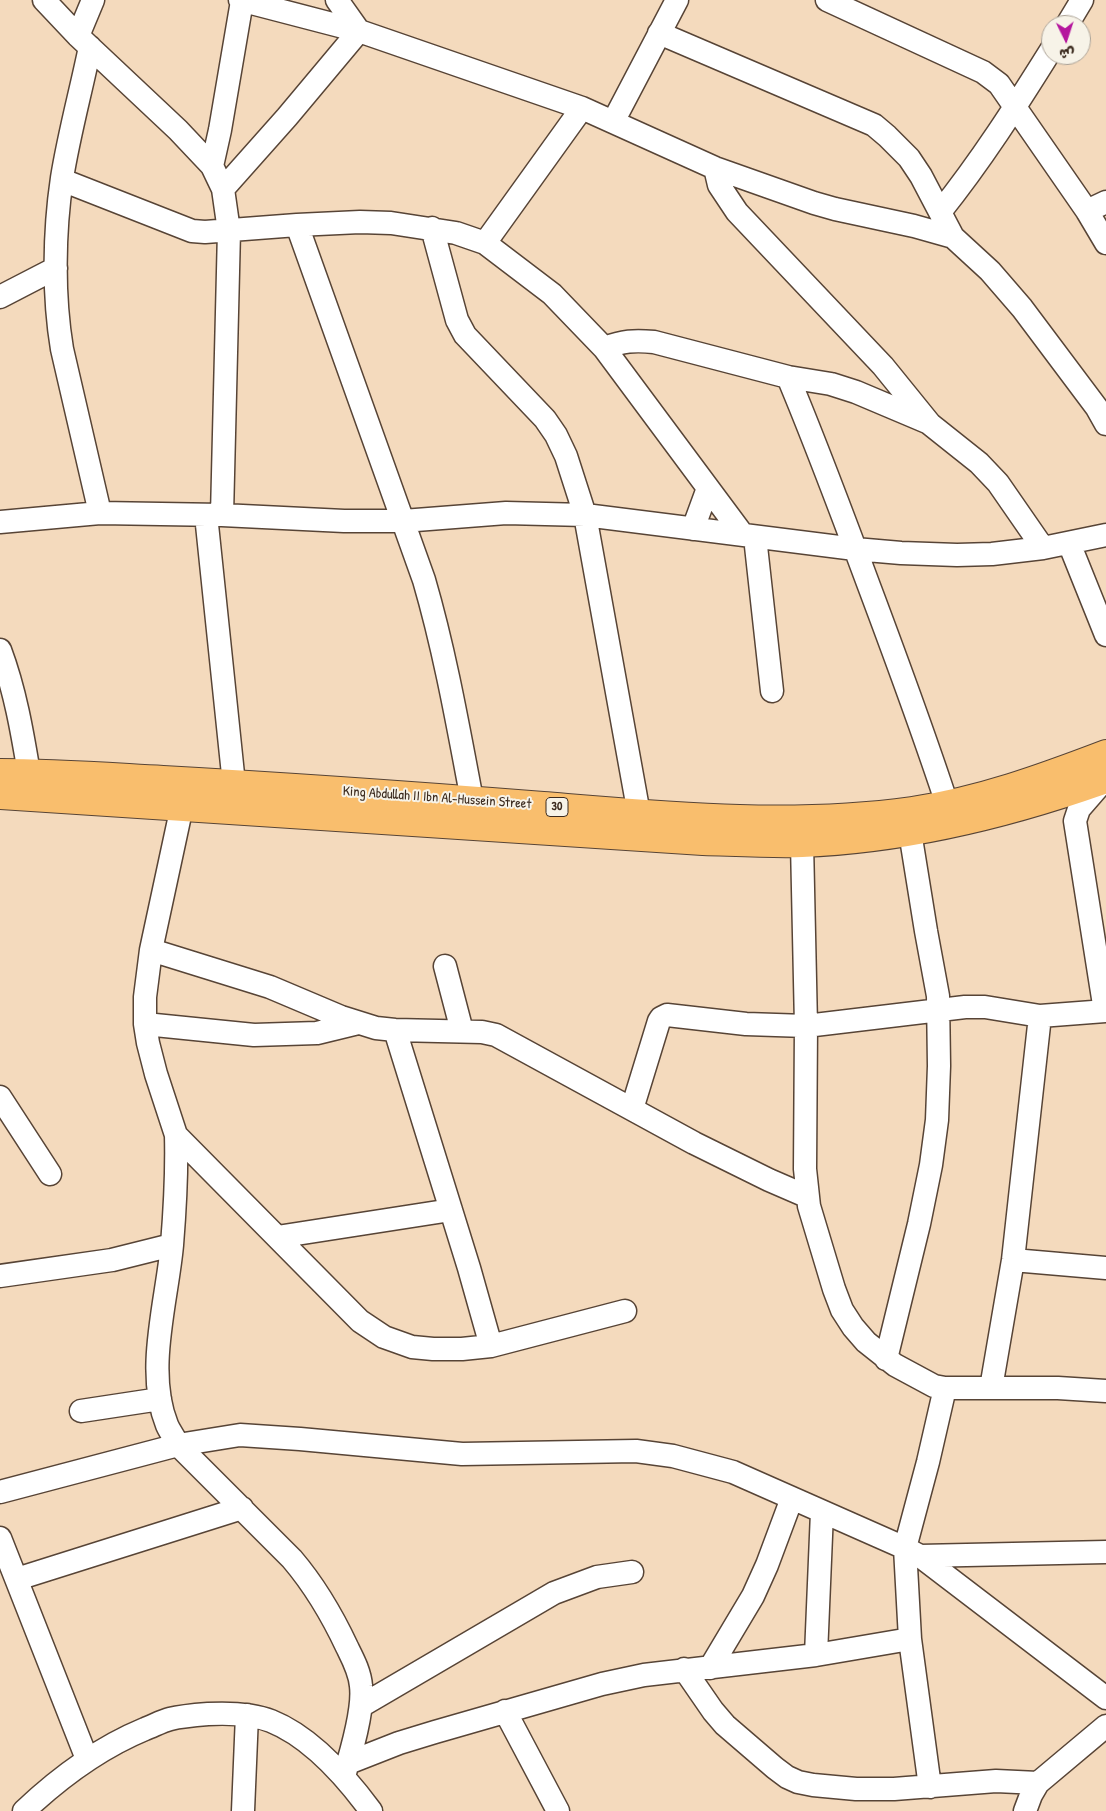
<!DOCTYPE html>
<html>
<head>
<meta charset="utf-8">
<style>
	body { margin:0 }
	#map { position:relative; width:1106px; height:1811px; overflow:hidden; background:#f4dabd; font-family:"Patrick Hand","Playpen Sans Arabic",sans-serif }
	canvas { display:block }
	.north { position:absolute; left:1041px; top:15px; width:50px; height:50px; box-sizing:border-box; background:#f7f3e8; border:1px solid #aca397; border-radius:50%; rotate:176deg; font-size:14px; font-weight:700; line-height:20px; text-align:center; color:#3b2a1e }
	.north::after { content:''; display:block; margin:auto; width:18px; height:22px; background:#b5179e; clip-path:polygon(50% 0,100% 100%,50% 72%,0 100%) }
</style>
</head>
<body>
<div id="map">
<canvas width="1106" height="1811"></canvas>
<div class="north">ش</div>
</div>
<script>
const ctx = document.querySelector('canvas').getContext('2d');
ctx.lineJoin = 'round';
function strokePath(path, color, width, dash) { ctx.strokeStyle = color; ctx.lineWidth = width; ctx.lineCap = dash ? 'butt' : 'round'; ctx.setLineDash(dash || []); ctx.stroke(path); }
function label(font, color, halo, rows, align = 'center') {
  ctx.font = font + ' "Patrick Hand",sans-serif'; ctx.lineWidth = 4; ctx.setLineDash([]); ctx.textBaseline = 'middle'; ctx.strokeStyle = halo; ctx.fillStyle = color; for (const [text, x, y, turn = 0] of rows) {
    ctx.save(); ctx.translate(x, y); ctx.rotate((+turn || 0) * Math.PI / 180); ctx.textAlign = isNaN(turn) ? turn : align; if (halo) ctx.strokeText(text, 0, 0); ctx.fillText(text, 0, 0); ctx.restore();
  }
}
const minor = new Path2D(`
	M44,0L78,36L178,130L212,166L223,189L229,231L222,515
	M240,0L359,31L582,108L715,168L814,203L835,209L914,226L953,237
	M827,0L983,72L999,84L1087,211L1106,243
	M1067,25L1082,0
	M659,33L874,125L887,136L909,158L921,176L953,237L990,271L1022,308L1097,408L1106,424
	M78,36L93,0
	M90,47C81,91 69,134 62,178C54,232 53,295 62,349L100,513
	M613,122L677,0
	M212,166L220,130L242,1
	M715,168L719,185L737,212L883,366L930,424L979,463L998,483L1043,548
	M62,180L192,231L205,232L297,225L360,222L391,223L456,233L485,243L552,294L604,348L743,535
	M223,189L287,117L359,31L337,0
	M1087,211L1106,202
	M940,212C981,161 1016,106 1051,50
	M297,225L424,580C445,652 458,726 472,800
	M432,228L457,320L465,335L545,419L556,435L566,456L585,515L639,814
	M485,243L582,108
	M0,297L56,268
	M604,348C623,341 634,340 654,342L788,377C817,446 843,516 869,586C896,658 923,731 947,804
	M788,377L831,384L856,392L927,422
	M206,515L234,784
	M0,522L100,513L222,515L344,521H403L506,513L585,515L855,549L901,553L957,555L992,554L1043,548L1106,535
	M693,529L708,488
	M755,537L772,691
	M1069,543L1106,635
	M0,650C15,690 22,731 29,773
	M1105,779L1079,809L1075,821L1105,1011
	M182,806L151,950L145,997V1024L148,1043L156,1074L176,1135L360,1321L384,1337L412,1347L433,1349H462L491,1346L625,1311
	M802,843L806,1026L805,1169L809,1206L834,1289L842,1310L853,1327L866,1342L895,1365L934,1386L945,1388H1058L1106,1391
	M151,950L270,987L341,1017L376,1028L395,1030L482,1032L496,1035L694,1143L769,1180L806,1196
	M445,966L462,1031
	M145,1024L254,1035L317,1033L358,1023
	M395,1030L469,1268L491,1346
	M0,1097L50,1174
	M632,1109L659,1021L661,1018L667,1015L746,1024L806,1026L965,1007H985L1040,1016L1106,1011
	M176,1135C177,1171 175,1208 172,1245C167,1301 145,1371 167,1425C170,1432 175,1438 178,1445L292,1559C315,1586 332,1615 347,1647C353,1659 360,1672 361,1686C364,1710 351,1753 344,1776
	M277,1237L451,1210
	M1013,1260L1106,1268
	M0,1276L112,1260L172,1245
	M886,1359L919,1224L931,1165L937,1120L939,1066L938,996L926,931L910,832
	M991,1388L1013,1260L1040,1016
	M81,1411L160,1399
	M0,1492L178,1445L240,1435L300,1439L462,1454L636,1451L673,1456L733,1472L905,1548L920,1556L1106,1698
	M0,1538L87,1759
	M920,1556L1106,1552
	M17,1579L242,1508
	M816,1655L822,1512
	M710,1668L753,1596L767,1565L792,1498
	M684,1669L713,1711L725,1725L775,1768L787,1777L798,1782L813,1785L856,1789H894L996,1781L1038,1783
	M361,1706L554,1593L597,1577L632,1572
	M505,1711L558,1811
	M348,1763L399,1743L435,1732L602,1684L644,1675L816,1655L910,1639
	M930,1787L910,1639L905,1548L928,1462L945,1388
	M24,1811C60,1777 99,1748 145,1729C153,1726 162,1721 170,1719C182,1716 195,1715 208,1714C228,1713 251,1713 271,1721C311,1737 346,1777 371,1811
	M243,1811L247,1715
	M1025,1811L1031,1795L1038,1783L1106,1726`);
const major = new Path2D(`
	M0,773C54,773 108,777 163,780C290,787 416,796 543,806C666,816 789,828 912,811C980,801 1043,778 1106,754
	M0,795L703,841C736,842 769,844 802,843C907,839 1008,814 1106,779`);
strokePath(minor, '#574436', 25);
strokePath(major, '#574436', 30);
strokePath(minor, '#fff', 22);
strokePath(major, '#f9be6d', 28);
for (const [x, y, w] of [
	[557,807,22]
]) { const box = new Path2D(); box.roundRect(x - w / 2, y - 9.5, w, 19, 4); ctx.fillStyle = '#f7f3e8'; ctx.fill(box); strokePath(box, '#3b2a1e', 1); }
label('bold 12px', '#3b2a1e', null, [
	["30",557,807]
]);
label('14px', '#3b2a1e', '#f7f3e8', [
	["King Abdullah II Ibn Al-Hussein Street",437,798,4]
]);
</script>
</body>
</html>
